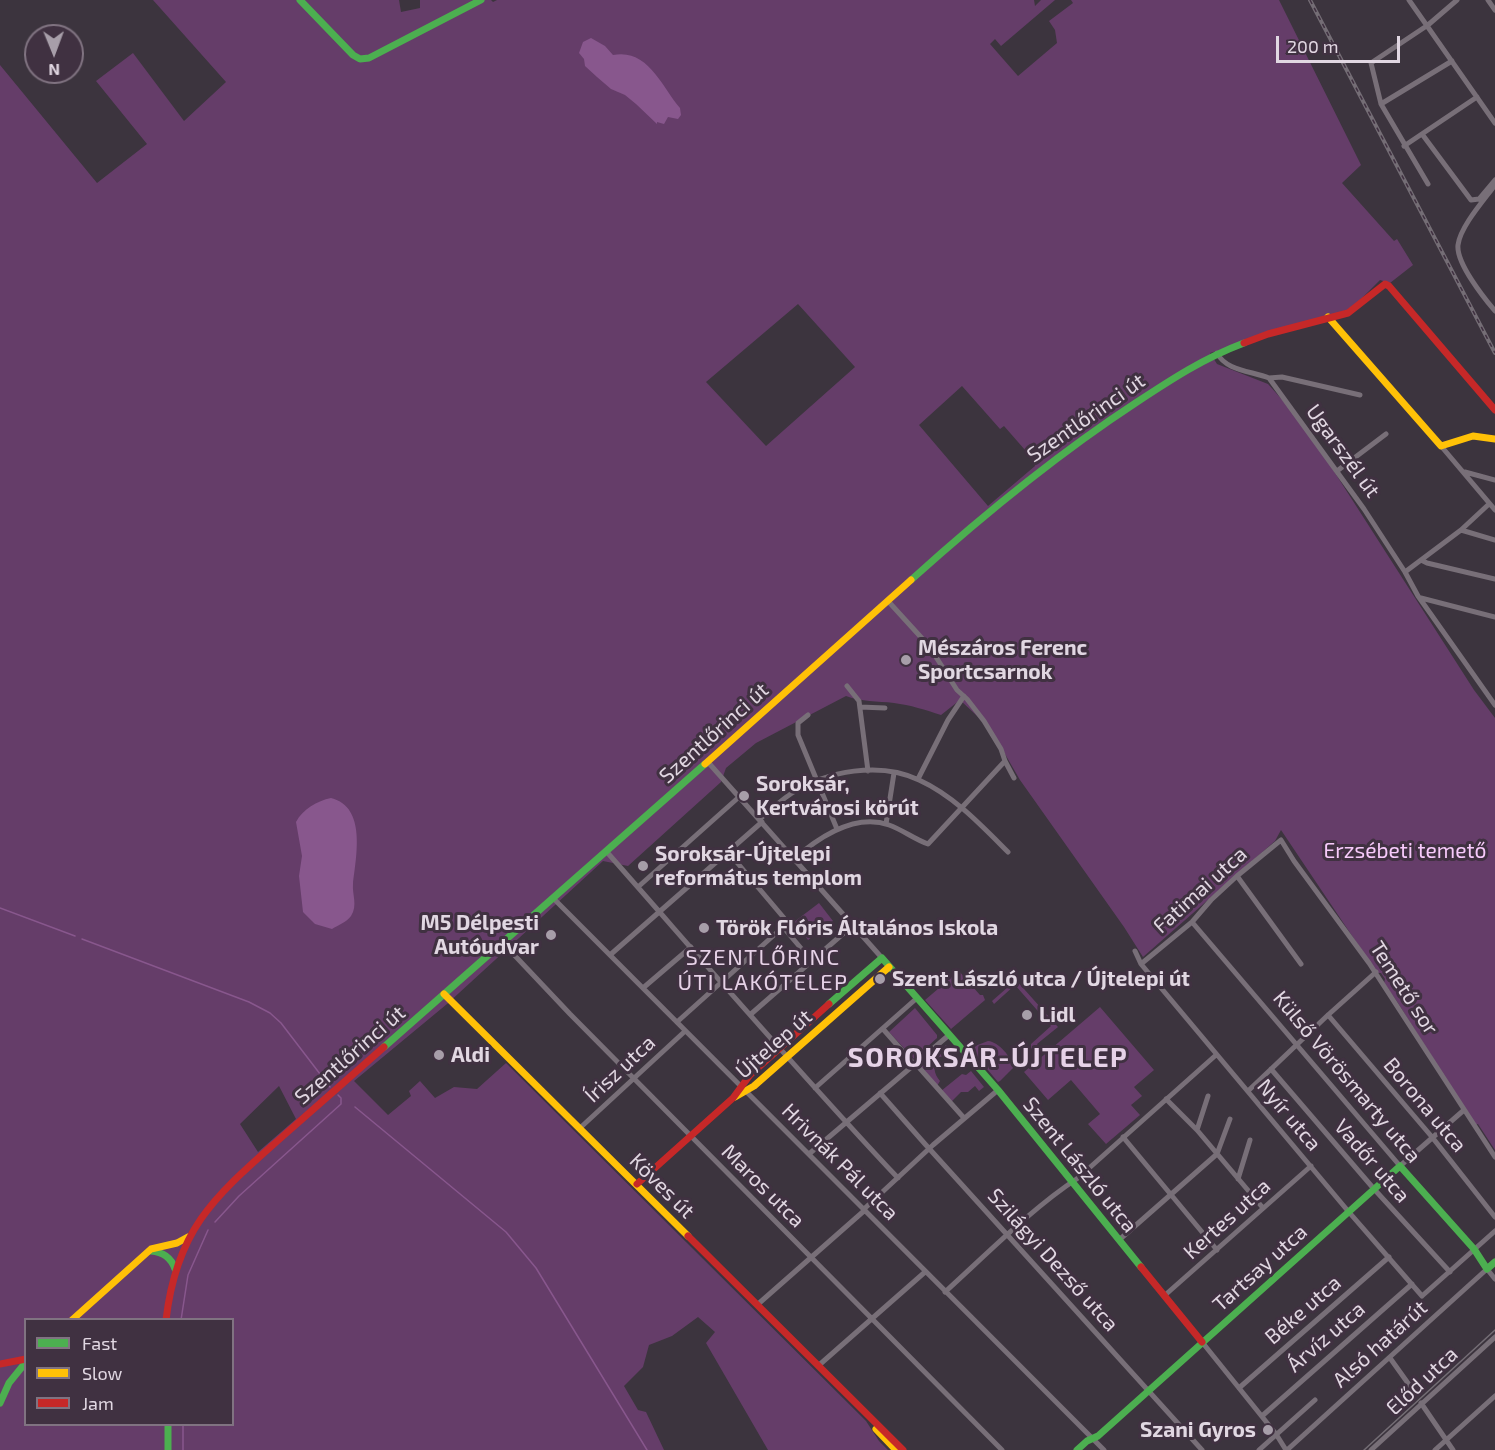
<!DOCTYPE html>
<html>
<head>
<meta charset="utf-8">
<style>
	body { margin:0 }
	#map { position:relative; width:1495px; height:1450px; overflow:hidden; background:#3c343e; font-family:"Exo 2",sans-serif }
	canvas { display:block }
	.legend { position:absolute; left:24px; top:1318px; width:210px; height:108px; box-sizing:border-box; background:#403141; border:2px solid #807381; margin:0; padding:8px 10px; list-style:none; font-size:18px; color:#e1d7e2 }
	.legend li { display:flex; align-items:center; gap:12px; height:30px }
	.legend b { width:30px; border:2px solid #807381 }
	.north { position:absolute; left:24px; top:24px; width:60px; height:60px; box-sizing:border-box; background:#403141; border:2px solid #807381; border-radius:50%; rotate:179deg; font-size:16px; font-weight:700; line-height:24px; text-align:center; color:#e1d7e2 }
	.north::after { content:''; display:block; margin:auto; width:21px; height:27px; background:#a79ea9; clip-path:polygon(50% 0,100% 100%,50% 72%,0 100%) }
	.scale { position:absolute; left:1276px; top:36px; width:124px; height:27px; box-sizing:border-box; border:3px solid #e1d7e2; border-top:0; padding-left:8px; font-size:18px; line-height:21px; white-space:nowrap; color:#e1d7e2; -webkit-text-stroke:4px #403141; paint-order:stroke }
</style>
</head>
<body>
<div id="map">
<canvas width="1495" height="1450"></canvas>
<ul class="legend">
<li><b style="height:8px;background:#4caf50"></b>Fast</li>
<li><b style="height:8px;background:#ffc107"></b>Slow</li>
<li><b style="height:8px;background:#c62828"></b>Jam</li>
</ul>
<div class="north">N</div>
<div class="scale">200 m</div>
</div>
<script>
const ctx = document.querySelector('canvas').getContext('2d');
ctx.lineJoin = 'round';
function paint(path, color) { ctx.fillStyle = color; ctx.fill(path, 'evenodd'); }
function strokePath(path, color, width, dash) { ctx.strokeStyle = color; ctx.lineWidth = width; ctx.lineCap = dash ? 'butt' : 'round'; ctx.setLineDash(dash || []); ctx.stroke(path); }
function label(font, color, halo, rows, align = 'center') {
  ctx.font = font + ' "Exo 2",sans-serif'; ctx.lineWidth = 6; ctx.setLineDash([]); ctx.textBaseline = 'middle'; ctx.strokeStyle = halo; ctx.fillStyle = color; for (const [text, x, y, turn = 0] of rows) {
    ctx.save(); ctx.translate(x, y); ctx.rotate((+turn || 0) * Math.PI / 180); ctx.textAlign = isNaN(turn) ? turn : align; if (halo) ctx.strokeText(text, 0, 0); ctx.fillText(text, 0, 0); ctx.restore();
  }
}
paint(new Path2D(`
	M153,0H399L401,12L420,8V0H491L493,2L497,0H1034L1035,6L1041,0H1055L1001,46L995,39L990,44L1018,76L1057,43L1055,30L1049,21L1073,3L1071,0H1279L1361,165L1342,183L1394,241L1397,239L1413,265L1390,283L1380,280L1359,301L1347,310L1210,353L1217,364L1268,384L1303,423L1474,690L1495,718V1150L1478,1124L1475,1125L1398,1003L1384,983L1385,979L1381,973H1377L1281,830L1275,841L1143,957L1124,927L1020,780L990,728L960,700L941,715C926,710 910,705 894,703C877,701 862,702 846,696L756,743L726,768L721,782L628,866L603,861L447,1004L354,1081L388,1115L411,1096L409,1091L420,1081L435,1098L454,1087L477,1089L506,1063L866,1421L879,1441L888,1450H768L706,1343L715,1332L698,1317L672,1336L649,1345L643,1367L624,1386L638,1410L646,1412L664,1450H0V65L97,183L147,144L96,81L133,53L184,121L226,82ZM798,304L855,367L766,446L706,382ZM962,386L1000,429L1004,426L1032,458L1035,466L988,506L919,425ZM279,1086L296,1119L258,1152L240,1124ZM26,1320H232V1424H26Z
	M819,903L833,921L808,940L794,922Z
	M959,971L980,995H983L985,1000L951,1029L925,1000Z
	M1016,980L1058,1027L1037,1044L1038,1046L1033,1050L1031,1048V1044L1051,1026L1015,985L994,1004L992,1001Z
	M1100,1007L1154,1070L1134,1087L1142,1096L1131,1105L1140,1115L1106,1144L1088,1124L1100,1114L1071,1080L1048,1100L1024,1072Z
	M915,1008L937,1035V1038L914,1059L889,1032Z
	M988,1041C999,1042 1011,1057 1014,1067L1000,1081L998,1082L971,1050L975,1046Z
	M946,1045L963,1063L960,1066L947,1056L939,1057C932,1065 934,1074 940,1081L937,1086L921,1067Z
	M971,1071L984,1087L979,1091L975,1086L968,1092H961L951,1102L941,1091L962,1074L966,1075Z`), '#653d69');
paint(new Path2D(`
	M591,38L605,46L613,55C648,48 662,87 680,108L681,115L678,119L668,117L664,124L657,122V124L636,104L625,95L611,89L597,77L585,66L584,59L579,53L583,42Z
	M331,798C367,807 356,857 353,884C352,895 358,905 351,916C347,922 338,925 332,929L315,924L303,912L299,876L302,856L296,822C303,809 317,801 331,798Z`), '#88578d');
strokePath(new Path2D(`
	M0,908L75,936
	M82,939L249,1002L270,1013L281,1023L330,1087
	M355,1107L506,1232L536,1268L647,1450
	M215,1222L239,1196L341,1104V1098L338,1095
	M181,1320L188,1275L208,1230
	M183,1450V1424`), '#88578d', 1.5);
strokePath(new Path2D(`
	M1409,0L1495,123
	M1488,0L1495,10
	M1381,104L1452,61
	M1422,134L1471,200L1479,199L1495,180
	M1404,146L1477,97
	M1428,184L1381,104L1371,63L1428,25L1457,0
	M1495,185C1484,200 1460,227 1458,245C1456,263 1484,298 1495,311
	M1217,353C1226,371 1252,371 1269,378L1364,509L1405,572L1418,596L1495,705
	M1269,378L1282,377L1360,395
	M1441,446L1495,510
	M1337,471L1386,434
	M1465,472L1495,480
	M1461,530L1495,540
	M1421,560L1427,563L1495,579
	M1405,572L1461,530L1489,504
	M1421,598L1495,617
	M888,601L929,646L957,690L967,699L984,721L1001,749L1005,761L1014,778
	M847,686L859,701L868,771
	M860,707L885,708
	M808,715L798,723V735L837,829
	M707,761L882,958
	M918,779L948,720L964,696
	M760,819C770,810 780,801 792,793C827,771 880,761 919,780C954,796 981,825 1008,852
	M886,824L894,773
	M606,851C703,961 798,1072 898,1178
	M729,853L784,918L785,922L783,927
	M794,859C818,838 855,813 889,825C903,830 914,839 928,844L1005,761
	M1237,876L1301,964
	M638,887L739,797
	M553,898L1104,1450
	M1192,922L1400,1166L1464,1110
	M783,927L811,960
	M502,942L570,1014L1002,1450
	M1135,951L1141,964L1348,1211L1422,1296L1495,1231
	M610,955L762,822
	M1141,964L1192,922L1211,900L1237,876L1281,840L1294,861L1369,963L1495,1157
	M643,988L691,947
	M751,1014L853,925
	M1328,1015L1432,1137L1495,1217
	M677,1022L783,927
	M883,1029L914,1064
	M915,1063L964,1118
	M1271,1069L1374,1189L1450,1272
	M815,1088L917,998
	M1248,1091L1328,1015L1376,972
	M880,1093L925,1144L1202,1450
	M1166,1099L1197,1130L1263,1208
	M580,1128L683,1033
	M1197,1130L1208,1096
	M1123,1137L1217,1250
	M809,1154L949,1035
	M1238,1179L1250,1140
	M864,1209L933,1145L998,1090
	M1119,1240L1217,1154L1230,1119
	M945,1292C986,1255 1032,1208 1078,1178L1216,1055
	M1164,1296L1311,1166
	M757,1305L865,1210
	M1202,1342L1276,1434L1286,1450
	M1390,1358L1415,1393
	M818,1366L925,1272
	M1239,1388L1389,1257
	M1421,1403L1453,1450
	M1262,1416L1412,1284
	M1259,1450L1315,1400
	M1287,1450L1487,1269L1495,1279
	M1371,1450L1495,1337
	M1435,1450L1495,1396`), '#786f78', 5);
strokePath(new Path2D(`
	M300,0L353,55L360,59L369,58L481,0
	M911,580C982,516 1056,455 1137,402C1172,379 1204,358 1244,343
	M829,1004L882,958L998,1090L1141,1267
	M384,1047L705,764
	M151,1251C163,1252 171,1257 175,1269
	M0,1403L9,1383L26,1362
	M168,1424V1450
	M1077,1450L1087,1441L1098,1436L1400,1166L1474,1249L1487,1269L1495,1262`), '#4caf50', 7);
strokePath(new Path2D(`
	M1328,317L1441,446L1473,436L1495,439
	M705,764L911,580
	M444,994L688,1236
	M735,1097L754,1086L889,967
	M72,1320L151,1249L177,1243L188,1237
	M876,1429L896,1450`), '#ffc107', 7);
strokePath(new Path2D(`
	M1244,343L1268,334L1348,313L1385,284L1389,286L1495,410
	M637,1184L733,1098L750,1075L829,1004
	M688,1236L903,1450
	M1141,1267L1202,1342
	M166,1320C177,1226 217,1195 283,1136C317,1106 350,1077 384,1047
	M0,1364L26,1359`), '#c62828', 7);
strokePath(new Path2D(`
	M1364,1450L1495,1330`), '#746d75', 1.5);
const rail = new Path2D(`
	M1310,0L1495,353`);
strokePath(rail, '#746d75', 4);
strokePath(rail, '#403141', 1.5, [4.5]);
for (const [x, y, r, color] of [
	[906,660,6,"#a79ea9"],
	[744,796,6,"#a79ea9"],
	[643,866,6,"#a79ea9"],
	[704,928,6,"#a79ea9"],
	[551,935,6,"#a79ea9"],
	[880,979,6,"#a79ea9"],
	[1027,1015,6,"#a79ea9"],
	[439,1055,6,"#a79ea9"],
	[1268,1430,6,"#a79ea9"]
]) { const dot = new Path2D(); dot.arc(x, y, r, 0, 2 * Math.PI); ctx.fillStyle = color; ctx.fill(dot); strokePath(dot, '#403141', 2); }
label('21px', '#e1d7e2', '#403141', [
	["Szentlőrinci út",1086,418,-35],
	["Ugarszél út",1343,451,54],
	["Szentlőrinci út",714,733,-42],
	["Fatimai utca",1200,890,-42],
	["Temető sor",1404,988,57],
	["Újtelep út",774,1044,-41],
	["Szentlőrinci út",350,1055,-41],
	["Írisz utca",620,1069,-43],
	["Külső Vörösmarty utca",1347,1077,50],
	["Borona utca",1425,1105,50],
	["Nyír utca",1289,1115,50],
	["Vadőr utca",1372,1161,49],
	["Hrivnák Pál utca",840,1162,45],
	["Szent László utca",1080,1165,51],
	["Köves út",662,1186,45],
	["Maros utca",763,1186,45],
	["Kertes utca",1227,1219,-42],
	["Szilágyi Dezső utca",1053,1260,48],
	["Tartsay utca",1260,1268,-42],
	["Béke utca",1303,1310,-41],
	["Árvíz utca",1326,1337,-41],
	["Alsó határút",1380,1344,-42],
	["Előd utca",1422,1381,-43]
]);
label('bold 21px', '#e1d7e2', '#403141', [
	["Mészáros Ferenc",918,648],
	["Sportcsarnok",918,672],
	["Soroksár,",756,784],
	["Kertvárosi körút",756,808],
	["Soroksár-Újtelepi",655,854],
	["református templom",655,878],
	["M5 Délpesti",539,923,"right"],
	["Autóudvar",539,947,"right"],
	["Török Flóris Általános Iskola",716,928],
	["Szent László utca / Újtelepi út",892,979],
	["Lidl",1039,1015],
	["Aldi",451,1055],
	["Szani Gyros",1256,1430,"right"]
], 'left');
label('21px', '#f7cafb', '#403141', [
	["Erzsébeti temető",1405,851]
]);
ctx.letterSpacing = '1.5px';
label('22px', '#e6d2e7', '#403141', [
	["SZENTLŐRINC",763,958],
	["ÚTI LAKÓTELEP",763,983]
]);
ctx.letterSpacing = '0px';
ctx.letterSpacing = '1.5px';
label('bold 27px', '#e6d2e7', '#403141', [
	["SOROKSÁR-ÚJTELEP",988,1058]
]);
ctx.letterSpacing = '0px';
</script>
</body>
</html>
